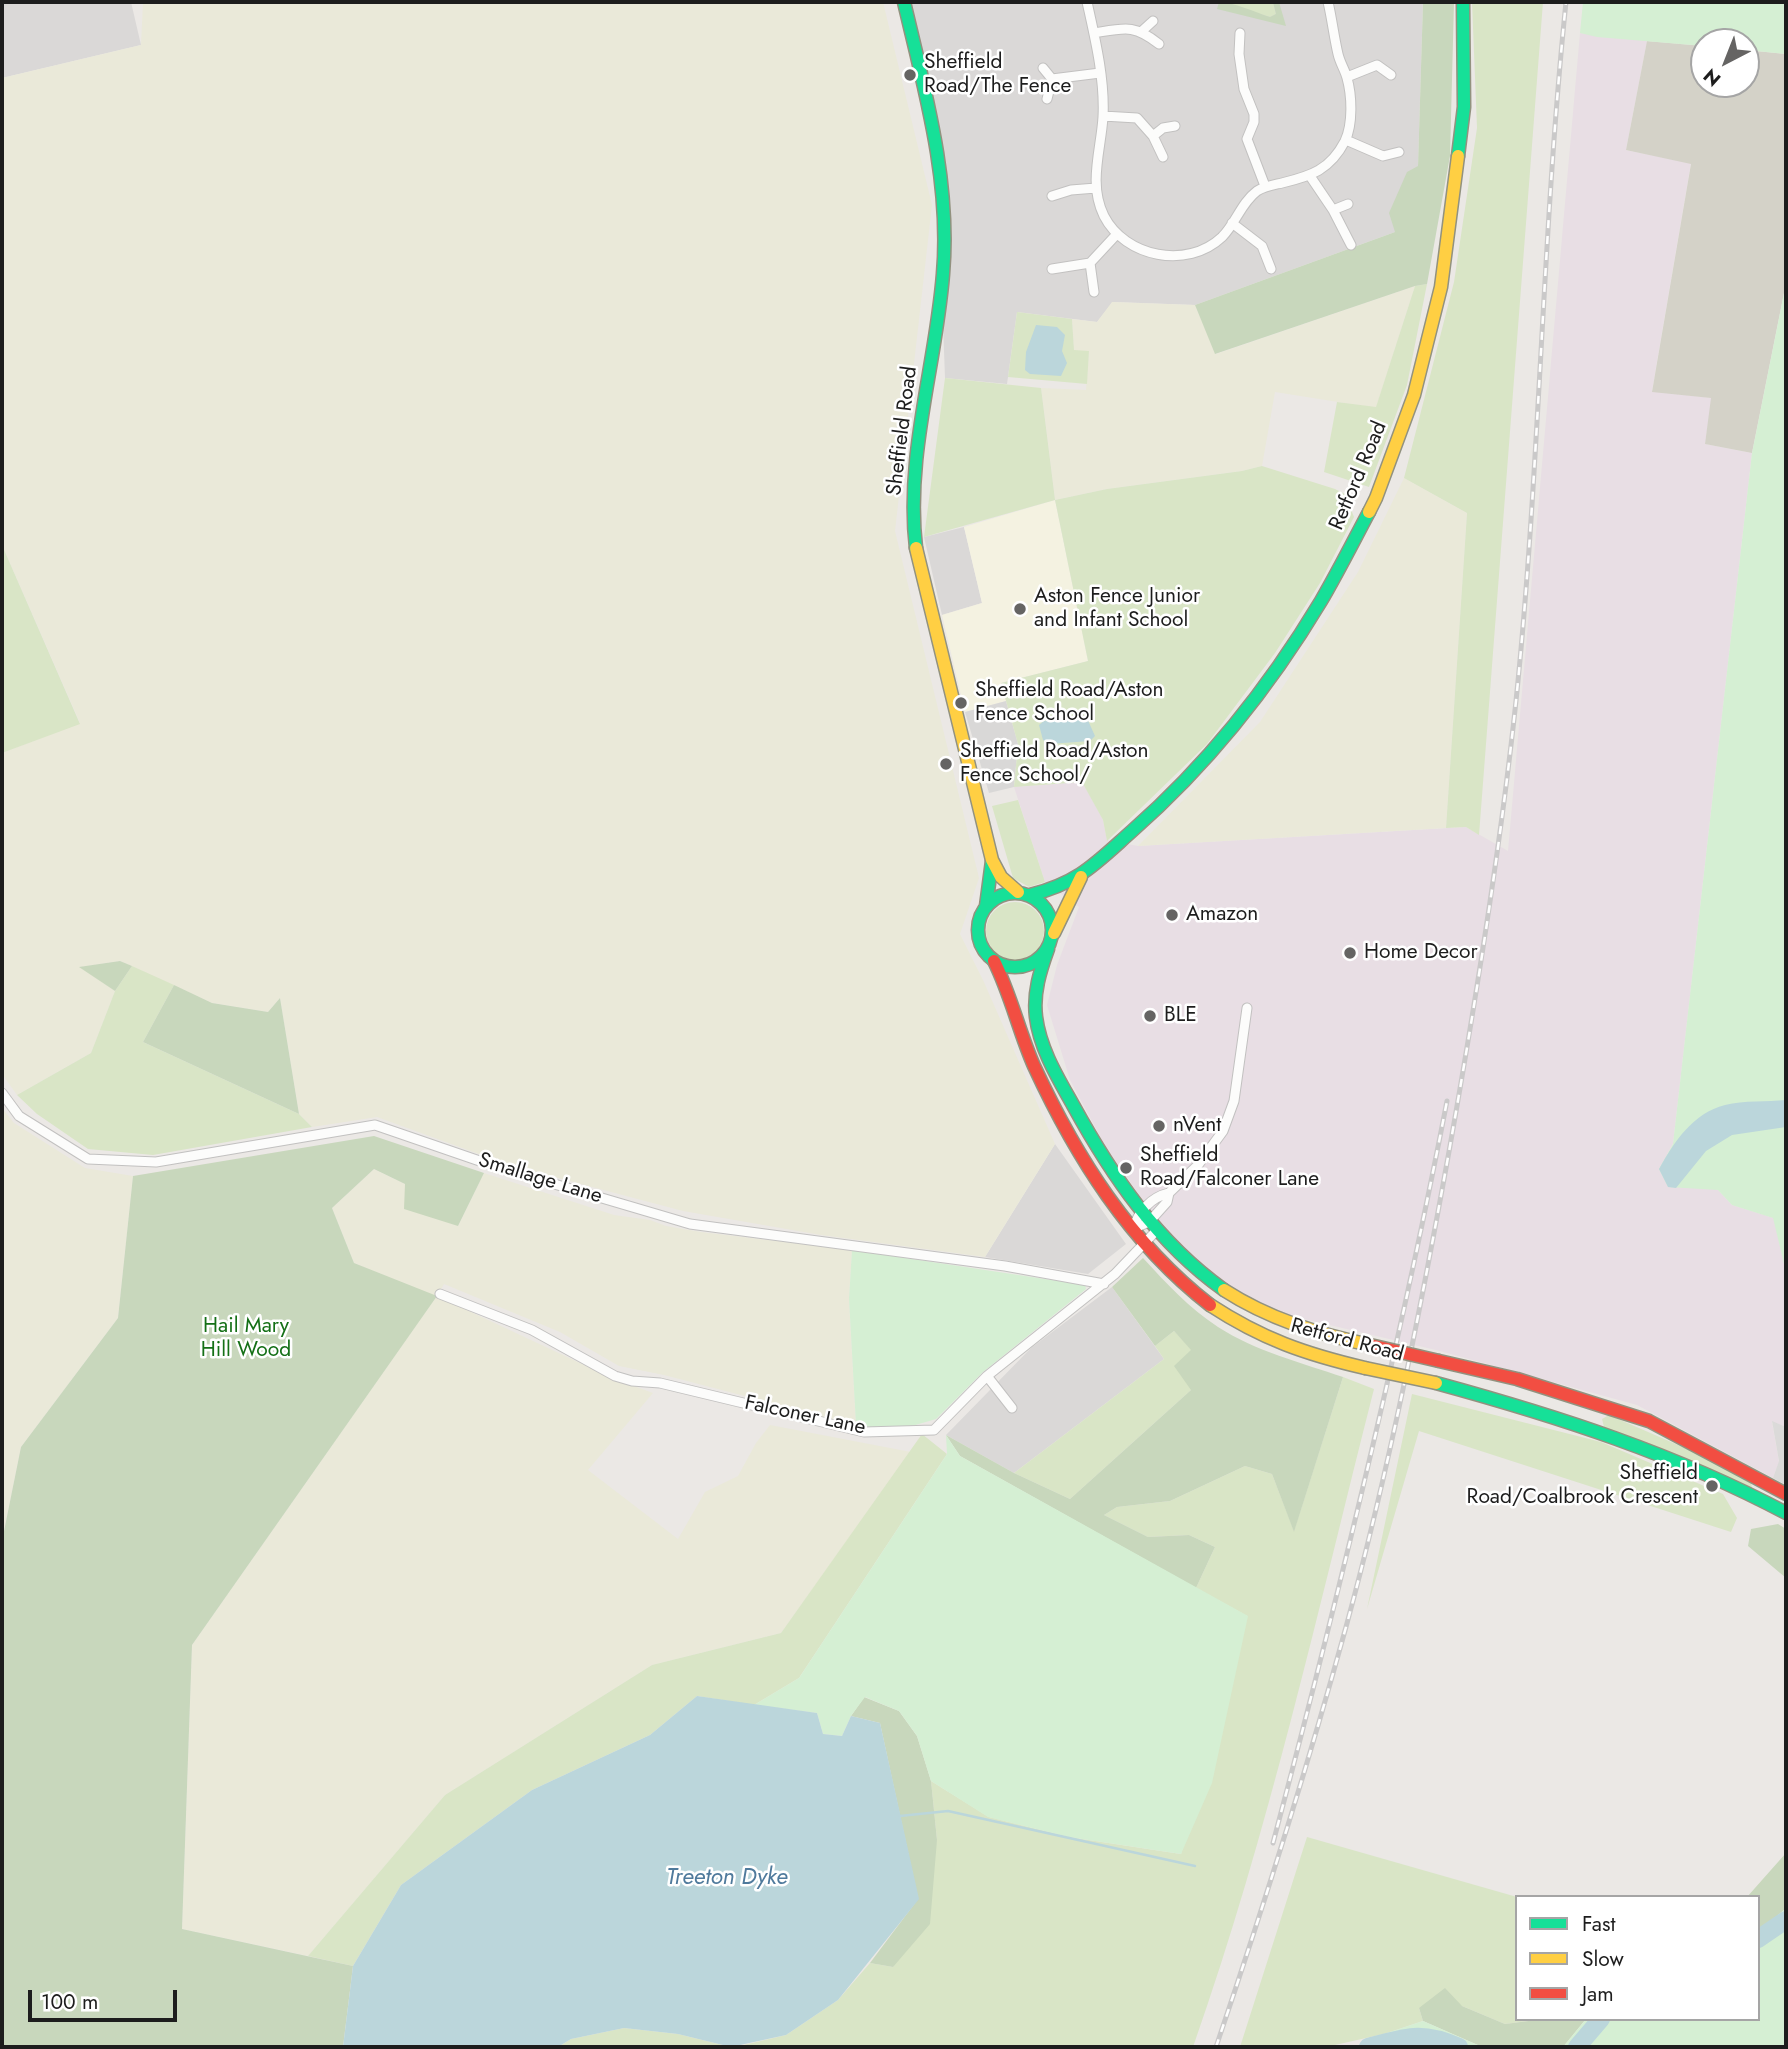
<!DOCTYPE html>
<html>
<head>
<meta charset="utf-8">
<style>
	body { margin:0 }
	#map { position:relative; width:1788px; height:2049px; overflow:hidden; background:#ebe8e5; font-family:Jost,sans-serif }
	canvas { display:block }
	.frame { position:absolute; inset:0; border:4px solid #1d1d1d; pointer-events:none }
	.legend { position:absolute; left:1515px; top:1895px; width:245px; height:126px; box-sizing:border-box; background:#fff; border:2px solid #a5a5a5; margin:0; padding:9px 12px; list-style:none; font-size:21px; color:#1d1d1d }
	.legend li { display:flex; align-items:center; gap:14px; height:35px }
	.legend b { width:35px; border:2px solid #a5a5a5 }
	.north { position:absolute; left:1690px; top:28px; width:70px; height:70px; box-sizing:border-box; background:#fff; border:2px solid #a5a5a5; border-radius:50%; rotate:222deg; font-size:19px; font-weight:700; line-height:28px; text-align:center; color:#1d1d1d }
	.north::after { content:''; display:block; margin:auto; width:24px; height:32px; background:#656463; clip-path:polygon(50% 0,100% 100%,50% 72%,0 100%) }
	.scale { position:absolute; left:28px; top:1990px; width:149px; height:32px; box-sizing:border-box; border:4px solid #1d1d1d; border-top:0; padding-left:9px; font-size:21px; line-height:24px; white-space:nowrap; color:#1d1d1d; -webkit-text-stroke:5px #fff; paint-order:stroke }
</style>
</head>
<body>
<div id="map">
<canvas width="1788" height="2049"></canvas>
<div class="frame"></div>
<ul class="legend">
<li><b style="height:9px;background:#16e098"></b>Fast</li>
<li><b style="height:9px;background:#ffcf43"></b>Slow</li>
<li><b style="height:9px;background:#f24e42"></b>Jam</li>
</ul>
<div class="north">N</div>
<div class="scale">100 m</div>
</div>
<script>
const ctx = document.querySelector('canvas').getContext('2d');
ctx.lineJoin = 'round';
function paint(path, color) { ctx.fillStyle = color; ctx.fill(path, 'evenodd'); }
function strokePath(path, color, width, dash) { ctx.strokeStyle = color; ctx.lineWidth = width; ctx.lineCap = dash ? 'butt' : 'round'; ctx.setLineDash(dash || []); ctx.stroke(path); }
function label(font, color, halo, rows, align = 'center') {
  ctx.font = font + ' Jost,sans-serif'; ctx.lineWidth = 5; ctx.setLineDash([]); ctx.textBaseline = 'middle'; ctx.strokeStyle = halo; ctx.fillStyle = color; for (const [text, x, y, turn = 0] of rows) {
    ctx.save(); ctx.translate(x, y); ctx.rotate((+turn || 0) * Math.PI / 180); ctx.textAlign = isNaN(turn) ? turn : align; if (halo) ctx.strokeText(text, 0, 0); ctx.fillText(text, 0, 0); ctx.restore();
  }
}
paint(new Path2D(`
	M2,2H131L141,45L2,78Z
	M898,2H1423L1418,166L1395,232L1195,305L1113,302L1097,322L1017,312L1007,384L945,378L938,184Z
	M964,527L982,603L942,615L924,537Z
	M1055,1144L1126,1244L1088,1274L985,1257Z
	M1112,1287L1164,1359L1014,1473L946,1435L1031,1348Z`), '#dad8d7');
paint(new Path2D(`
	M1580,33L1647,41L1626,150L1691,163L1652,391L1712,398L1705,444L1752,453L1673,1144L1659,1169L1718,1190L1732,1205L1774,1218L1786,1272V1427L1772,1422L1779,1462L1773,1478L1637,1405L1436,1350L1283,1314L1237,1292L1188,1253L1146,1205L1104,1144L1070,1080L1047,1005L1057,965L1079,907L1045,882L1014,787L1083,782L1103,820L1107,840L1138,846L1466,827L1508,851Z`), '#e8dee4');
paint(new Path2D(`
	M1055,500L1088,661L1001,683L1006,701L965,712L942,615L982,603L964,527Z`), '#f4f2e1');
paint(new Path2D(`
	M1006,701L1018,744L1014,787L989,793L965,712Z`), '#d9d8d7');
paint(new Path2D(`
	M1647,41L1704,46V84H1746V50L1786,54V283L1752,453L1705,444L1711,398L1652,392L1691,164L1626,150Z`), '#d4d2c8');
paint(new Path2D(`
	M143,2H883L932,205L895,531L979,878L960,934L983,980L1055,1144L985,1257L821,1235L683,1211L509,1165L377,1117L312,1127L299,1114L280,998L268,1012L212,1003L120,961L81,967L115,991L91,1053L17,1095L2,1074V753L80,723L2,545V78L141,45Z
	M1415,286L1376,408L1275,392L1262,466L1242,471L1107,489L1055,500L1041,388L1086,390L1089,351H1074L1072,319L1097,322L1112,302L1195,305L1216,354Z
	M1404,478L1467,513L1446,828L1138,846L1260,722L1358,572Z
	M2,1108L14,1123L85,1168L133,1176L118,1318L21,1447L2,1540Z
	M374,1169L405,1184L458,1226L484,1173L614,1215L650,1220L666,1226L701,1232L852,1250L849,1299L856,1425L664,1375L619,1366L560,1332L444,1284L437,1296L612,1378L653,1393L588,1470L678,1539L705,1492L738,1476L756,1443L770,1425L911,1452L781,1633L652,1665L445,1795L308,1956L182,1929L192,1645L436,1297L354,1263L332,1208Z`), '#eae9d9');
paint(new Path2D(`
	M1230,2H1273L1276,14L1270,17L1237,7Z
	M1472,2H1543L1479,835L1466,827L1446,828L1467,513L1404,478L1454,282L1477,128Z
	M1427,284L1407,385L1369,487L1324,472L1337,402L1376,407L1415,286Z
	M1017,312L1072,319L1074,350L1089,351L1087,384L1008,377Z
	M945,378L1041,388L1055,500L1107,489L1242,471L1262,466L1335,489L1345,494L1354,517L1320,583L1275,653L1207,744L1107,841L1103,820L1082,782L1014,787L1018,744L1001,683L1088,661L1055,500L924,537Z
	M2,545L80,724L2,753Z
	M1018,800L1045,882L1029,887L1013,878L992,806Z
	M986 931a29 29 0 1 1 58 0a29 29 0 1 1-58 0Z
	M132,966L174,985L143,1042L299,1114L312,1127L153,1155L88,1149L37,1114L17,1095L91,1053L115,991Z
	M1174,1331L1192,1350L1191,1390L1070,1499L1014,1473L1164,1359L1155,1346Z
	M1343,1377L1374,1389C1318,1609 1269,1832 1193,2047H735L786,2035L838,2000L870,1963L893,1967L937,1840L931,1781L989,1817L1069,1837L1181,1854L1247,1616L1196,1588L1215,1547L1189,1535L1148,1537L1104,1515L1117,1507L1170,1501L1245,1466L1272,1474L1294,1531Z
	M1412,1394L1601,1442L1723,1494L1737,1518L1731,1532L1419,1431L1367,1609Z
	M1609,1415L1701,1455L1751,1483L1752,1487L1751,1489L1604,1427L1602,1419Z
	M922,1434L947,1454L799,1678L754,1705L697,1696L650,1735L532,1790L401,1885L353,1966L308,1956L445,1795L652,1665L781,1633Z
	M1307,1837L1517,1897V2019H1544L1505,2024L1462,2006L1419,2008L1423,2021L1384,2034L1326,2047H1240Z
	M624,2028L678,2034L731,2047H558L571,2039Z`), '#d9e5c6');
paint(new Path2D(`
	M1219,2C1234,2 1254,12 1270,17L1276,14L1273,2H1279L1286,26L1217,9Z
	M1423,2H1454L1450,156L1427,284L1415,286L1215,354L1195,305L1395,232L1389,213L1407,172L1418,166Z
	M120,961L132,966L115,991L79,967Z
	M174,985L212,1003L268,1012L280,998L299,1114L143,1042Z
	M374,1136L484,1173L458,1226L404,1209L405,1184L374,1169L332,1208L354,1263L437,1296L192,1645L182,1929L353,1966L343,2047H2V1541L21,1447L118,1318L133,1176Z
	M1143,1258C1166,1283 1189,1308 1218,1327C1255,1351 1302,1363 1343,1377L1294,1532L1272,1474L1245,1466L1170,1501L1117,1507L1104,1515L1148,1537L1189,1535L1215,1547L1196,1588L960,1456L946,1435L1014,1473L1070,1499L1191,1390L1174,1366L1191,1350L1174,1331L1155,1346L1112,1287Z
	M1778,1524L1786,1529V1578L1748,1546L1751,1529Z
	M864,1697L899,1711L917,1736L931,1781L937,1840L930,1924L893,1967L870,1963L918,1899L880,1723L851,1716Z
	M1786,1853V1908L1763,1929L1758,1931V1897H1747Z
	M1445,1988L1462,2006L1505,2024L1544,2019H1586L1563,2047L1480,2046L1423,2021L1419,2008Z`), '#c8d7bc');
paint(new Path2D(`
	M1583,2H1786V54L1746,50V42H1704V46L1597,37L1580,33Z
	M1786,283V1272L1773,1218L1732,1205L1718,1190L1668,1187L1659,1169L1673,1144L1752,453Z
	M852,1250L1085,1285L1086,1289L983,1372L936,1419L912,1426L876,1428L856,1425L849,1299Z
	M946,1435L960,1456L1248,1616L1212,1783L1181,1854L1069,1837L988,1817L931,1781L917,1736L899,1711L865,1697L851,1716L842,1736L823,1734L817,1713L754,1705L799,1678L947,1454Z
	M1786,1908V2047H1394L1384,2034L1423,2021L1480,2046L1563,2047L1586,2019H1758V1931L1763,1929Z`), '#d5efd3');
paint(new Path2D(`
	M1772,1421L1786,1427V1485L1773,1478L1779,1461Z`), '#dbdad9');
paint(new Path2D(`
	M1036,325L1057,327L1065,335L1062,351L1067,363L1061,376L1030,374L1025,370L1026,352Z
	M1086,716L1095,736L1090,741L1049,744L1043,740L1039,725L1044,721Z
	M1786,1100V1127L1732,1135L1706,1151L1676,1188L1668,1187L1659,1169C1674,1142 1693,1113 1725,1105C1744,1100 1767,1102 1786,1100Z
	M697,1696L817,1713L823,1734L842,1736L851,1716L880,1723L919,1899L838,2000L786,2035L731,2047L678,2034L624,2028L571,2039L558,2047H343L353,1966L401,1885L532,1790L650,1735Z`), '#bbd6db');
strokePath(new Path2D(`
	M900,1816L948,1811L1195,1866`), '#bbd6db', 2.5);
strokePath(new Path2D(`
	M1758,1939L1786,1920
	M1368,2047C1406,2037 1421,2030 1459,2047
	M1577,2047L1601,2019`), '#bbd6db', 18);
const street = new Path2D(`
	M1087,2C1095,38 1105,79 1103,117C1101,150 1088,184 1104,216C1125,257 1187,270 1222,237C1236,223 1241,203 1257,191C1265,186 1273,185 1282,183C1311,176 1330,170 1345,141C1353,124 1352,96 1347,78C1345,70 1340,63 1338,54C1334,37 1332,19 1328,2
	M1142,31L1153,21
	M1094,33C1125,28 1134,24 1159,44
	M1240,33L1239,54L1244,89L1254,114V122L1247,139L1265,186
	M1043,68L1052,79
	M1347,77L1377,65L1391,75
	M1047,99L1052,79L1100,73
	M1103,116L1137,118L1153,136L1163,157
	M1153,136L1163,128L1175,126
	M1346,140L1383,156L1399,152
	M1310,176L1333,210L1351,245
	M1052,196L1071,190L1096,188
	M1333,210L1348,204
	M1232,223L1262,246L1271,269
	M1090,263L1094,292
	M1052,269L1090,263L1116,235
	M2,1093L19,1116L88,1159L156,1162L375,1125L500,1168L690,1224L1005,1266L1104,1284
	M1133,1229L1149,1222L1167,1202L1169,1193L1198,1165L1223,1131L1234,1101L1247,1008
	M1133,1229C1138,1212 1151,1197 1169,1193
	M440,1294L532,1330L615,1376L632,1381L660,1383L864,1432L934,1430L987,1376L1115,1274L1157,1230
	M987,1376L1012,1408`);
const fast = new Path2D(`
	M904,2C925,91 951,182 943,274C936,365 905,456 916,548
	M1458,156L1464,107L1463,2
	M978 930a37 37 0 1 1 74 0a37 37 0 1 1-74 0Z
	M1030,895C1079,883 1096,863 1132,831C1206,766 1270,686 1321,601C1338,572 1353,542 1369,512
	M986,906L992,861
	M1048,949C1040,971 1033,993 1036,1017C1040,1049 1058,1078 1073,1105C1112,1176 1157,1242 1224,1290
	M1436,1383C1557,1416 1675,1454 1786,1513`);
const slow = new Path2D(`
	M1369,512L1376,498L1414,395L1441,287L1458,156
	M916,548L992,860L1001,877L1018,892
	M1054,933L1081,877
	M1224,1290C1269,1319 1318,1334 1370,1345
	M1210,1305C1262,1339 1305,1354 1365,1368`);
const jam = new Path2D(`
	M994,961C1011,995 1019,1032 1034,1066C1076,1157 1130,1243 1210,1305
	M1439,1361L1517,1379L1649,1421L1786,1494`);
strokePath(street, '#c2c1c0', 11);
strokePath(fast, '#92927f', 15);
strokePath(slow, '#92927f', 15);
strokePath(jam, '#92927f', 15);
strokePath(street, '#fcfcfb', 9);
strokePath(fast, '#16e098', 12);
strokePath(slow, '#ffcf43', 12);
strokePath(jam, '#f24e42', 12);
const rail = new Path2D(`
	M1273,1843C1338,1598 1399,1350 1447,1101
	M1216,2047C1263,1908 1307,1769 1346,1627C1389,1469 1421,1308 1450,1146C1476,999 1500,851 1516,701C1540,469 1542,234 1566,2`);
strokePath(rail, '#cac9c9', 5);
strokePath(rail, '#fff', 2.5, [8]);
const slowBridge = new Path2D(`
	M1365,1368L1436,1383`);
const jamBridge = new Path2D(`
	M1370,1345L1439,1361`);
strokePath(slowBridge, '#92927f', 15, []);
strokePath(jamBridge, '#92927f', 15, []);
strokePath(slowBridge, '#ffcf43', 12);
strokePath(jamBridge, '#f24e42', 12);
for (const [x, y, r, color] of [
	[910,75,7,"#656463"],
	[1020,609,7,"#656463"],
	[961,703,7,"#656463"],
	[946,764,7,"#656463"],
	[1172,915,7,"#656463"],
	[1350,953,7,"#656463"],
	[1150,1016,7,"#656463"],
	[1159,1126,7,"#656463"],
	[1126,1168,7,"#656463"],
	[1712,1486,7,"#656463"]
]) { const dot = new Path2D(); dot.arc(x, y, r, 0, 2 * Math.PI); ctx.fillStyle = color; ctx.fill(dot); strokePath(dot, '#fff', 2.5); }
label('21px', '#1d1d1d', '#fff', [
	["Sheffield",924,63],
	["Road/The Fence",924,87],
	["Aston Fence Junior",1034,597],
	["and Infant School",1034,621],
	["Sheffield Road/Aston",975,691],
	["Fence School",975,715],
	["Sheffield Road/Aston",960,752],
	["Fence School/",960,776],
	["Amazon",1186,915],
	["Home Decor",1364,953],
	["BLE",1164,1016],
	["nVent",1173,1126],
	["Sheffield",1140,1156],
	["Road/Falconer Lane",1140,1180],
	["Sheffield",1698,1474,"right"],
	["Road/Coalbrook Crescent",1698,1498,"right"]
], 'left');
label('21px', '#1d1d1d', '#fff', [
	["Sheffield Road",903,431,-83],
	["Retford Road",1359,476,-67],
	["Smallage Lane",540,1179,17],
	["Retford Road",1347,1341,15],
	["Falconer Lane",805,1416,12]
]);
label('21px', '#157017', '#fff', [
	["Hail Mary",246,1327],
	["Hill Wood",246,1351]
]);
label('italic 23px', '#4f7a9c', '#fff', [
	["Treeton Dyke",727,1878]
]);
</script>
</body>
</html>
